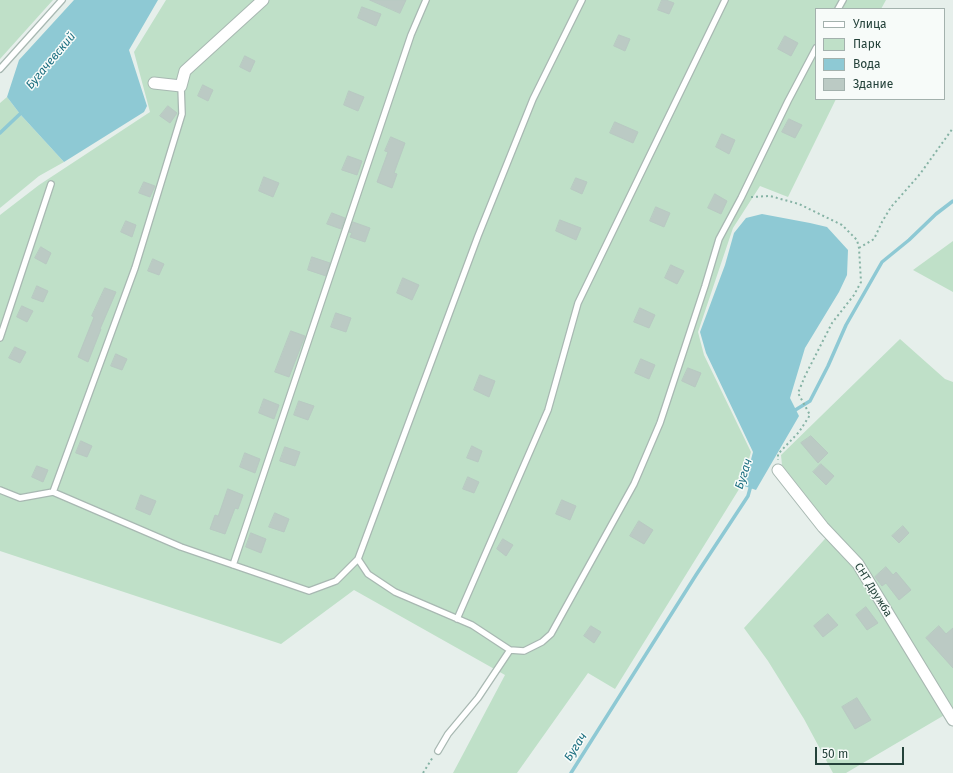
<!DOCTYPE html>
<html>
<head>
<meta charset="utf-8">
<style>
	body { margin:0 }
	#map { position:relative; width:953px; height:773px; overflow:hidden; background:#e6efeb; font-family:"Fira Sans",sans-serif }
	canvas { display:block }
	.legend { position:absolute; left:815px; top:8px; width:130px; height:92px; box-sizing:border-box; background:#f7fbf9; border:1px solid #a3b1ad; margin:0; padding:5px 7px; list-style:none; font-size:12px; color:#24423a }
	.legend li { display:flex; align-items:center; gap:8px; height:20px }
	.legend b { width:20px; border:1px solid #a3b1ad }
	.scale { position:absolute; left:815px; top:747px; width:89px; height:18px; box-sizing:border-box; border:2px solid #24423a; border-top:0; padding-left:5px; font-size:12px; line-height:14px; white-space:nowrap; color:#24423a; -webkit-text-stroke:3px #f7fbf9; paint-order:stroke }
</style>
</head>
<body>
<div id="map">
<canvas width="953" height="773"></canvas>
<ul class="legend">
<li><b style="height:5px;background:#fff"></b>Улица</li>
<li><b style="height:11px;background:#bfe0c8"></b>Парк</li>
<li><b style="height:11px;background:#8ec9d4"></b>Вода</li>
<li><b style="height:11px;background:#bbcac4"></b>Здание</li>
</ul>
<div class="scale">50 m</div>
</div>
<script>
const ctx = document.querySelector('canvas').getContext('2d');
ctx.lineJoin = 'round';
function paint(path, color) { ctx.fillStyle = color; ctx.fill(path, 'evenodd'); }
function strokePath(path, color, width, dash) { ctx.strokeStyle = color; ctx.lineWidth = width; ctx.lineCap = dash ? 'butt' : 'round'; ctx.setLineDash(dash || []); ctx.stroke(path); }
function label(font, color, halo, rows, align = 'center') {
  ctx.font = font + ' "Fira Sans",sans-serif'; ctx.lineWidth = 3; ctx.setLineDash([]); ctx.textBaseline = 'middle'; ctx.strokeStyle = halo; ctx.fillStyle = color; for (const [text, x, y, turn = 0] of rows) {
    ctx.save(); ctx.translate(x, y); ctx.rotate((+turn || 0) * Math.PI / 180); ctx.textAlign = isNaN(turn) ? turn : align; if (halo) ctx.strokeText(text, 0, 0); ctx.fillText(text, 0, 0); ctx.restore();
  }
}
paint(new Path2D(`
	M0,0H53L0,59Z
	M166,0H886L881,9H816V99H836L788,197L760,186L733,228L698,332L704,355L751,452L741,486L615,689L588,673L517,773H453L505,675L354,590L281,644L0,551V215L39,185L150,112L134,52Z
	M7,97L20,114L64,162L39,176L0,208V103Z
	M953,241V292L913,270Z
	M900,339L945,379L953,382V710L846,773H833L804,719L768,661L744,628L833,530L782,465L781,455Z`), '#bfe0c8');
paint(new Path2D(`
	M74,0H158L129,50L147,106L144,112L64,162L20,114L7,97L19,60Z
	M762,214L810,223L827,227L848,250L847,275L839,292L805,348L790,398L799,416L756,490L744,486L753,452L706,353L700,332L725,265L734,233L746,218Z`), '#8ec9d4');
strokePath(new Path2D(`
	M0,133L22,112
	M792,412L810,401L828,366L846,325L882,262L909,240L936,214L953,201
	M571,773L696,575L748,496L751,485`), '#8ec9d4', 3.5);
const building = new Path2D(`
	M370,0H406L400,13Z
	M662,0H666L674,3L669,14L658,10Z
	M362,7L381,14L376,26L358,18Z
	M619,35L630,39L625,51L614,46Z
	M785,36L798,43L791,56L778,49Z
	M245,56L255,61L250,72L240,67Z
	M203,85L213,90L208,101L198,96Z
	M349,91L364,97L358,111L344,105Z
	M168,106L177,113L170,123L160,116Z
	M789,119L802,125L795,138L782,132Z
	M615,122L638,132L633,143L610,133Z
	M722,134L735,140L729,154L716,147Z
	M391,137L405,143L394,173L397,174L392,188L377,182L388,152L385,151Z
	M348,156L362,161L357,175L342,170Z
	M264,177L279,183L273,197L259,191Z
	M576,178L587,182L582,194L571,189Z
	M144,182L155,186L150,197L139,193Z
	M715,194L727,201L721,214L708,208Z
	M656,207L670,213L664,227L650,221Z
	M332,213L345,218L341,229L327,224Z
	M560,220L581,228L576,240L556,231Z
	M126,221L136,225L132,237L121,232Z
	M353,222L370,228L365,242L350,237L352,233L349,232Z
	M41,247L51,253L46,264L35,258Z
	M312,257L330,263L326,276L308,270Z
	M153,259L164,264L159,275L148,271Z
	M671,265L684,271L677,284L665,278Z
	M403,278L419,285L412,300L397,293Z
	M37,286L48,291L43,302L32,298Z
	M105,288L116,292L100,329H101L88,362L78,357L94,317L92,316Z
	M22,306L33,311L27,322L17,317Z
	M640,308L655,315L649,328L634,322Z
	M336,313L351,318L346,332L331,327Z
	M291,331L305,336L289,377L275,372Z
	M15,347L26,352L20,363L9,358Z
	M116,354L127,359L122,370L111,366Z
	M641,359L655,365L649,379L635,373Z
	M688,368L701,373L695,387L682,381Z
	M480,375L495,381L489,397L474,390Z
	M264,399L279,405L274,419L259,413Z
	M299,401L314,406L308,420L294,415Z
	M811,436L828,453L818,463L801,443Z
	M81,441L92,446L87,457L76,453Z
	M472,446L482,451L478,462L467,458Z
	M285,447L300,452L295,466L280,461Z
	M245,453L260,459L255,473L240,467Z
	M821,464L834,476L826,485L813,472Z
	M37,466L48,470L43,482L32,477Z
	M468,477L479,482L474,493L463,489Z
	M228,489L243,495L238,509L235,508L225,534L210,529L215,515L218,516Z
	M141,495L156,501L150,515L136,509Z
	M562,500L576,506L570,520L556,514Z
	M275,513L289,519L284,532L269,527Z
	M639,521L653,530L644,544L630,536Z
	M903,526L909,533L899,543L892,536Z
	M251,533L266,539L261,553L246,547Z
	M503,539L513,545L506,556L497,549Z
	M886,567L893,575L896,572L911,590L899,600L886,583L882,586L875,577Z
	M866,607L878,623L867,630L856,615Z
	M828,614L838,625L823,637L814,626Z
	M591,626L601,632L594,643L584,636Z
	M939,626L946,634L953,628V668L926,638Z
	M857,698L871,720L855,729L842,707Z`);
paint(building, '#bbcac4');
strokePath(building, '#b8c9c2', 1);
const service = new Path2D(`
	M838,9L843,0
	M0,69L62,0
	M181,86L182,114L135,268L53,492L181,547L309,591L336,581L358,559L478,236L533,99L582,0
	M0,338L51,184
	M0,490L20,498L53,492
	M358,559L368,574L395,592L472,625L510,650
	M233,565L411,35L426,0
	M457,619L548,410L578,303L725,0
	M438,751L448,734L478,698L510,650L524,651L542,642L551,634L634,484L660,423L705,286L719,239L741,198L788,101L816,48`);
const minor = new Path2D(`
	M154,83L181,86L185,71L263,0
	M778,470L823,527L858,564L953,720`);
strokePath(service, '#a8b8b2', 8);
strokePath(minor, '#a8b8b2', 13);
strokePath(new Path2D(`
	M751,197L770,196L799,204L842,225L857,240L859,248L861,282L854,295L832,323L805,376L798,393L810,415L799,432L778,454V460
	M859,248L874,239L882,222L891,207L920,174L953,128
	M423,773L433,757`), '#86b3a5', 2, [2, 3]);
strokePath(service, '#fff', 5.5);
strokePath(minor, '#fff', 11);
label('11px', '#24423a', '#f7fbf9', [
	["СНТ Дружба",873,590,58]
]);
label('italic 12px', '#1c6f80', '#f7fbf9', [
	["Бугачевский",51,61,-50],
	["Бугач",744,474,-72],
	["Бугач",576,747,-57]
]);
</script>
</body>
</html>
